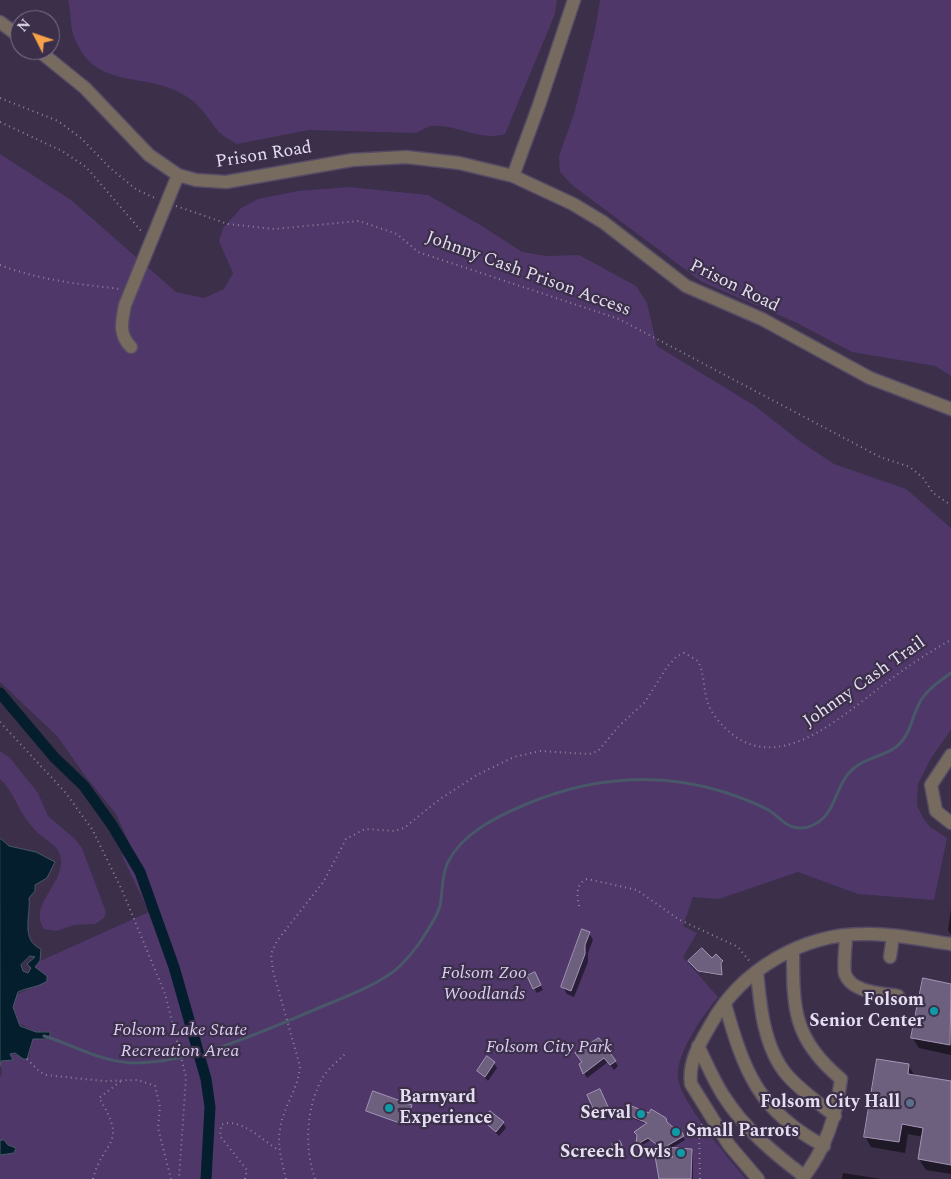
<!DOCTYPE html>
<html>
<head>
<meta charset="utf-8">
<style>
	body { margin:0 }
	#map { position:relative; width:951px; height:1179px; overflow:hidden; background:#3b2f4a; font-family:Spectral,serif }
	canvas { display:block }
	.north { position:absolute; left:10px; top:10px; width:50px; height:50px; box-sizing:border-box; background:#3b2f4a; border:1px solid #7f758c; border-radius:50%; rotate:311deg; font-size:14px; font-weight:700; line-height:20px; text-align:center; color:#e5def0 }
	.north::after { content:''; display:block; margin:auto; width:18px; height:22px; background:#f7a149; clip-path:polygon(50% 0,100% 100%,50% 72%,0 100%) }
</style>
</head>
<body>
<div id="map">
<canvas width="951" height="1179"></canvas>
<div class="north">N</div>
</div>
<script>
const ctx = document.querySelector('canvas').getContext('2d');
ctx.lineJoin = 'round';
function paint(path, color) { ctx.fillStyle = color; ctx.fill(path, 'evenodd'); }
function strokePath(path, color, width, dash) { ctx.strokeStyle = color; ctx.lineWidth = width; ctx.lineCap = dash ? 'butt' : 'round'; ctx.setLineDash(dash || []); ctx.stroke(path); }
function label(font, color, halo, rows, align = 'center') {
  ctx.font = font + ' Spectral,serif'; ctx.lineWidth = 4.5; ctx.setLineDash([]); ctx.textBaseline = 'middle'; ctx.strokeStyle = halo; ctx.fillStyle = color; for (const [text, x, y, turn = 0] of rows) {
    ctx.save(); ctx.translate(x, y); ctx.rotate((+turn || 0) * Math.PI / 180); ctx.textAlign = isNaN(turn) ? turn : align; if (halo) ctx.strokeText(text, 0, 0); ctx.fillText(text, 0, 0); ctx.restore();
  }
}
paint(new Path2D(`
	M68,0H557L555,14L505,134C480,142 457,124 431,126C426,127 420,131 416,133L309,130L237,144C231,140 222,136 218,131C207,117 200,104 184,95C142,70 93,92 73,34C70,24 71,11 68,0Z
	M600,0H951V376L935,366L852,352L795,322L702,282L572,185L560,172L559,156L574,114L595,30Z
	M0,154L71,200L176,292L204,298L224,289L233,273L219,241L223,228L241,208L258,199L298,191L349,187L428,195L482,226L522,252L547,256L579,255L636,286L647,303L657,346L755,406L801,442L834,464L906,489L951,528V730L931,758L918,784L917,805L923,818L930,827L947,838L934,900L858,894L798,872L719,899L693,897L683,926L697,933L683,957L718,997C703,1016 676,1052 678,1078C680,1101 730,1160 746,1179H0V1155L5,1154L8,1145L4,1140L0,1141V1077L2,1073L0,1061L13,1060L10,1054L29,1057L33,1039H46L48,1031L36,1032L18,1023L13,1007L16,995L33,987L44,973L35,967L40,961L149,912L123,858V852L132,849L116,814L83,773L58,737L0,682Z
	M0,751L10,758L38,793L48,816L75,839L82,848L106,912L104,918L95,924L74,925L56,931L44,929C28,905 63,885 61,860C60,844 43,840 34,829C19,814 15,793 0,779Z`), '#4f376a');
const water = new Path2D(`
	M0,838L9,846L36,852L55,862L47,878L35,885V891L29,898C31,915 20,940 41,949L40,961L35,967L47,976V981C37,988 28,987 18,992L13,1007L20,1026L36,1032H50V1035L46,1039H33L27,1059H23L15,1053L10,1054L13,1060L1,1061L0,1066ZM30,956L35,957L27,964L31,968L28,973L23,971L21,965Z
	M4,1140L8,1145L16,1148L14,1153L0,1155V1141Z`);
paint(water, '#051e2d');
strokePath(water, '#485868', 1);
paint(new Path2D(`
	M951,909V935L948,930Z
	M589,933L593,940L588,953V962L574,997L567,994L563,987Z
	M712,959L722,962V976L700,972L691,963Z
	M537,979L543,990L537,993L534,988Z
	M924,980L951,985V1055L919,1048L912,1037Z
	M589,1044L615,1061L618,1066L614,1070L608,1062L587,1078L580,1065L583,1063Z
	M494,1063L497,1068L488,1081L479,1071Z
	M908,1065L915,1076L951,1082V1174L926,1170L919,1159L923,1137L908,1134L905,1153L871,1147L865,1136Z
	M588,1096H602L611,1115L600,1120Z
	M411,1106L406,1126L367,1111Z
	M627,1114L665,1119L675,1131L679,1129L685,1140L670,1149L691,1150L693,1154V1179H661L674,1158L651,1140L639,1147L638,1136L647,1124L629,1117Z
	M484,1120L503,1123L506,1128L499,1136Z
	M843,1173L881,1179H842Z`), '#0007');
strokePath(new Path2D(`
	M44,1036C74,1045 103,1063 135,1063C199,1062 263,1031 321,1007C345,997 381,984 400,966C406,960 413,952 418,945C426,933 436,919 440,906C443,891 441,876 448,862C462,834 496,817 522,806C587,778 656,771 724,792C739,797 757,803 770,811C778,816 784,825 793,827C800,829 808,828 815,824C835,814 835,789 848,774C861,758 881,758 896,747C911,735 911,719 919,704C925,691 940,681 951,673`), '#485868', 3);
strokePath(new Path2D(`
	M0,693L54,757L84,786L112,825L140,872L174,967L206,1079L210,1107L206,1179`), '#051e2d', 11);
const building = new Path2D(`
	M582,929L590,932L585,945V954L571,991L561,987Z
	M702,948L712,958L716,954L723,961L721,963L722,975L698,971L688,961Z
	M535,972L541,985L533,989L527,976Z
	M923,978L951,984L950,1045L911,1038Z
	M599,1038L616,1061L610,1065L604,1058L583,1074L579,1064L582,1062L575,1053Z
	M487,1056L495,1062L485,1077L477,1071Z
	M877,1059L909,1064L908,1074L951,1081V1165L918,1159L923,1128L902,1124L899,1142L864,1137Z
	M600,1089L609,1109L596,1115L587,1095Z
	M373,1091L412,1105L405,1125L366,1111Z
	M629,1105L649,1113L651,1109L666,1118L667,1122L675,1129L679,1127L684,1136L665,1147L692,1149L691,1179H659L655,1156L673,1157L648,1138L636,1145L637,1135L634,1132L647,1123L626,1114Z
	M490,1111L504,1122L496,1132L482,1120Z
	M620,1141L624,1150L616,1153L612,1144Z`);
paint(building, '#6d607f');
strokePath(building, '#a395b6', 1);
const minor = new Path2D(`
	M0,22L20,37
	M38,50L85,88L149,155L178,175L196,180L226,182L352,160L406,157L459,163L513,176L573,204L603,222L686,286L762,319L870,378L951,409
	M513,176L539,105L574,0
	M131,347C118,334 122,321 125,305L178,175
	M951,755L931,785L936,811L951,823
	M846,935C846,944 843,966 845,974C852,993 882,993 898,996
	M793,950C793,1009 793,1039 841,1079C836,1116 826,1149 802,1179
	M890,957L893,936
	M757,971C760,1006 764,1048 787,1075C801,1091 819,1103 835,1116
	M725,1004C744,1071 758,1111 824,1146
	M698,1046C706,1062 713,1079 723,1095C744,1128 773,1153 804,1176
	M758,1179L729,1145L691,1084C688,1062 700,1043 711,1024C741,970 802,934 864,934C893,933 923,940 951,944`);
strokePath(minor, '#564b65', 15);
strokePath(new Path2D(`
	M0,98L58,121L82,139L110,168L137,190L155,198
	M0,122L62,151L86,167L143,233
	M176,206L228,224L274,229L359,221L397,234L418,252L619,319L880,457L910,467L923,478L933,493L951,505
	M0,265C39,280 78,284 120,289
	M0,722L65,792L92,829L122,890L165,994L186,1077L179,1179
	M579,906C577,896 575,884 587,879L637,890L678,919L738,947L751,963
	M27,1059L40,1072L46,1075L103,1081L138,1080L155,1086L160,1107L158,1128L171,1179
	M93,1179C103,1139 129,1146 99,1098L121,1081
	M245,1179L247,1170L220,1136L221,1125C239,1116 264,1141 278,1150
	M286,1179C282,1162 277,1146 280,1129C283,1107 299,1088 300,1066L273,971L271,954L277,941L324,881L346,839L365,829L395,831L404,828L440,799L477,775L514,757L540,751L589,754L598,751L619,726L645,702L667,667L677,656L684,653L698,661C707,679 701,696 714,715C765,785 831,725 878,689C901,671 925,654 951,640
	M315,1179C304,1148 306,1106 323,1077C329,1068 339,1060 347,1052
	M700,1179L699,1128L702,1124`), '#8e859b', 2, [1, 4]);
strokePath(minor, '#776b60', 12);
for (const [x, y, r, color] of [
	[934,1011,5,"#0f9aa8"],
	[910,1103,5,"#5c6f8a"],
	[389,1108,5,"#0f9aa8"],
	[641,1114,5,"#0f9aa8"],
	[676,1132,5,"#0f9aa8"],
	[681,1153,5,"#0f9aa8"]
]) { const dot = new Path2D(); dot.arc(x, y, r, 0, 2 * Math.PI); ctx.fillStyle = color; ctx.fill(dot); strokePath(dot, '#3b2f4a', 2); }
label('18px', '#e5def0', '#3b2f4a', [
	["Prison Road",264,156,-9],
	["Johnny Cash Prison Access",528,275,20],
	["Prison Road",734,287,26],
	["Johnny Cash Trail",865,683,-35]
]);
label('italic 18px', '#ddcdf3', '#3b2f4a', [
	["Folsom Zoo",484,974],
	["Woodlands",484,995],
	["Folsom Lake State",180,1031],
	["Recreation Area",180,1052],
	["Folsom City Park",549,1048]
]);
label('bold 18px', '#e5def0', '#3b2f4a', [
	["Folsom",924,1001],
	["Senior Center",924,1022],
	["Barnyard",399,1098,"left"],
	["Experience",399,1119,"left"],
	["Folsom City Hall",900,1103],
	["Serval",631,1114],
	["Small Parrots",686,1132,"left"],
	["Screech Owls",671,1153]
], 'right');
</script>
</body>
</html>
